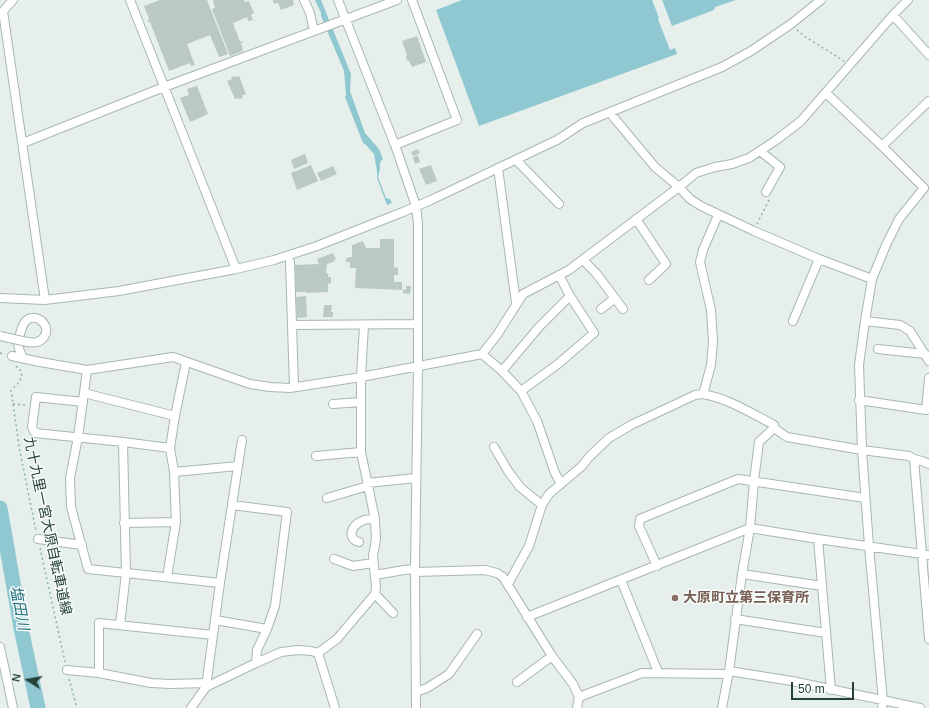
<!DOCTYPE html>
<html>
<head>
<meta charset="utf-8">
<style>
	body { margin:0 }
	#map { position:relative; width:929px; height:708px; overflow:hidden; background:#e6efeb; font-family:Arial,sans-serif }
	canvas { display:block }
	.north { position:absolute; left:8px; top:660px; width:40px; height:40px; -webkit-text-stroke:3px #f7fbf9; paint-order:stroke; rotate:281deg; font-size:11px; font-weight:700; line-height:16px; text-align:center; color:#254139 }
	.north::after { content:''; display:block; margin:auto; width:14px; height:18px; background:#254139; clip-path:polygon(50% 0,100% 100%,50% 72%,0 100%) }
	.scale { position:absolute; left:791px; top:682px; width:63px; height:18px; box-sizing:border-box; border:2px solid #254139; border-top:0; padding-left:5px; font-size:12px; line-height:14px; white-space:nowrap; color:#254139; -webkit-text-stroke:3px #f7fbf9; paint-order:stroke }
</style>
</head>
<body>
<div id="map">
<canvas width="929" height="708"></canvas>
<div class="north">N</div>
<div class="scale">50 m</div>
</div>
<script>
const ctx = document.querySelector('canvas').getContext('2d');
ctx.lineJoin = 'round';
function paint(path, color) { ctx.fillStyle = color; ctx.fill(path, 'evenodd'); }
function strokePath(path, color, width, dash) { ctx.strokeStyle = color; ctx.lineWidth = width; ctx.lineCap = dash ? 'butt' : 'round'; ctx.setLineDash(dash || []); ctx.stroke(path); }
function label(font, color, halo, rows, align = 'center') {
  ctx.font = font + ' Arial,"Noto Sans JP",sans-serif'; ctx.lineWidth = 3; ctx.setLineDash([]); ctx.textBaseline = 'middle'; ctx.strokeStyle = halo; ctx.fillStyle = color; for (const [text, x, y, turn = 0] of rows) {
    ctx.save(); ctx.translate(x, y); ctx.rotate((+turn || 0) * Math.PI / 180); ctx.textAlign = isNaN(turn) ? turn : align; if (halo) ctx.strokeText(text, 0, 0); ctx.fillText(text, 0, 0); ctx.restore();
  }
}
paint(new Path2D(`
	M315,0H321L351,74L350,91L365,133L379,149L383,159L381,161L380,164V169L378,177L386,198L390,199L392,203L387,205L377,178V171L376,166L374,154L366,145L363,143L345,97L346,95L344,71L321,16V13Z
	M462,0H652L659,18L658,19L670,50L675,48L677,54L479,126L436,10Z
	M662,0H736L715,7L714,10L672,26Z`), '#90c8d1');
strokePath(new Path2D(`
	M0,508L21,628L38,708`), '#90c8d1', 15);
paint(new Path2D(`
	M160,0H207L228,54L219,57L210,35L187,44L195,65L191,66L190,63L169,71L150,22L149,23L148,20L149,19L144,6Z
	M213,0H244L245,2L249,1L254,13L251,15L253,20L248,21L247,17L233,23L240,42L242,41L243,42L241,43L243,51L230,56L212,9L215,8Z
	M273,0H293L294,5L281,10L278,3L274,4Z
	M417,36L426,62L412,67L409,61H407L406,57L407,55L402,41Z
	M235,76L236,77L239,76L246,94L242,96L243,98L239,99L238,98L235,99L227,81L232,79L231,77Z
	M197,86L208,114L190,122L180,98L189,95L187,89Z
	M418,149L420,153L413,156L411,152Z
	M305,154L308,163L294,169L291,160Z
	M418,155L420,162L415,164L413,157Z
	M311,165L318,181L297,190L291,173Z
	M431,165L437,181L426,185L419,169Z
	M333,166L337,174L321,181L317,173Z
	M380,239H394V267L398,268V275H394V282H402V290L355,288L356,268H350V262H346V258L352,257V245L363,241L366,248H380Z
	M333,253L336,259L334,260L335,261L327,264L326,273L328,274V277H331V283L328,284V292L307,293L306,292H296L295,265L319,264L317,259Z
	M406,286H411L410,294L403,293V289L406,290Z
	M306,296L307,317L297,318L296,297Z
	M324,305H332L331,312H333V317H323Z`), '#bbc9c4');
const minor = new Path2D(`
	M13,0L3,11L45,300
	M130,0L236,269
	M304,0L310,13L314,31
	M338,0L395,145L416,206L418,224V366L415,569L416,708
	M893,15L929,55
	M826,93L882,146L924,188L899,219L886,245L872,279L865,321L859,365L862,450L869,546L883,701L882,708
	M610,113L655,167L679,187L690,199L701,206L754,231L819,259L872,279
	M23,143L164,87L397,0
	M395,145L457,120L412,0
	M882,146L929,101
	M760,151L780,167L766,192
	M516,160L559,204
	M498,168L516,303
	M636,219L666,264L649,280
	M583,260L596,273L623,309
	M290,262L294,387
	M0,298L45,300L119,291L236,269L274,260L317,246L403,212L431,200L557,140L583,123L722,67L751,51L791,24L821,0
	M601,309L615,298
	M793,321L819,259
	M865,321L900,325L910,331L929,361
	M292,325L418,324
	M878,349L925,354
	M482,354L502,371L521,391L537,421L555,473L561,484
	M12,356L40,362L87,370L173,357L250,384L270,387L290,388L361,377L482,354L497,335L523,294L569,270L679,187L696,173L715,167L732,164L749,158L775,141L801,121L893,15L908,0
	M23,358C21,354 18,348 18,343C18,339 20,334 21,331C27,305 54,323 44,337C40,343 34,343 27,342
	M87,370L78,437L70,478L71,507L88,569L126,573L220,583
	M502,371L539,327L570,296
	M521,391L558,364L594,333L570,296L559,275
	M84,393L175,416
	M702,394C728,398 751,413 774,425V428L787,437L862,450L909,456L914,459L929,639
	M859,400L926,410L929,378
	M83,402L36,397L32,427L35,433L123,442L170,448L174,472L176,522L167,577
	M333,404L361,402
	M494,447L508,471L520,487L542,505
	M170,448L175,416L186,362
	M316,456L361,452
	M914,459L922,461L929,464
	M174,472L238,466
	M367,483L416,478
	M327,498L368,486
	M232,505L287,512L275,606L267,629L257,650L256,663
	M124,523L176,522
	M38,539L82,545
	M818,539L831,690
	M359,542C346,538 352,525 362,521C365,519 371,519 375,519
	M334,559L353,566L373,563
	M657,566L639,526L640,519L738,479L865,498
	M415,572L485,570L497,573L503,577L552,656L573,684L579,697L577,708
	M742,574L822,586
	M375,575L404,570L415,569
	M621,580L658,672
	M508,584L529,546L542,505L549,494L582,466L589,457L609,438L631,425L695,395L702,394L704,391L711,365L713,342L711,310L700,262L703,250L718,215
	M375,594L393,613
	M527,617L750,528L818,539L929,555
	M735,619L826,633
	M215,620L267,629
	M120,625L126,573L123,442
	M0,647L13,708
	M318,653L335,708
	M67,670L99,673L151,683L170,684L207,683
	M729,671L792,681L920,708
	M99,673V623L213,635
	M517,682L552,656
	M206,687L220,583L242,440
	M416,692L427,688L449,674L477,634
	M579,697L642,673L728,674
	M191,708L206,687L256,663L281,652L298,650L311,651L318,653L337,639L375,594L376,587L373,556L376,539L375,519L361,452V377L364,325
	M722,708L729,671L742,574L750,528L754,481L759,442L774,428`);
strokePath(minor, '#a8b7b2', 10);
strokePath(new Path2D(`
	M797,30L804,36L844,61
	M757,224L769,200
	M0,353L5,354
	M16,366L22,372C21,382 18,384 11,390L20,452L36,531
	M13,404L27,405
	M40,548L65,662
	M69,679L77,708`), '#88b1a3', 1.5, [2, 3]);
strokePath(minor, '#fff', 8);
const minorBridge = new Path2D(`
	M0,336L27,342`);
strokePath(minorBridge, '#a8b7b2', 10, []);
strokePath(minorBridge, '#fff', 8);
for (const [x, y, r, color] of [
	[675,598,4,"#8d6e63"]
]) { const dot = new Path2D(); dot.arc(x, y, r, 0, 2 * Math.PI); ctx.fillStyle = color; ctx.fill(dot); strokePath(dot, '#f7fbf9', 1.5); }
label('14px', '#254139', '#f7fbf9', [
	["九十九里一宮大原自転車道線",47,526,78]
]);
label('bold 14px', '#785e54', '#f7fbf9', [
	["大原町立第三保育所",683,598]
], 'left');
label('italic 15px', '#206e7c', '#f7fbf9', [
	["塩田川",19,608,79]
]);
</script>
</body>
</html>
